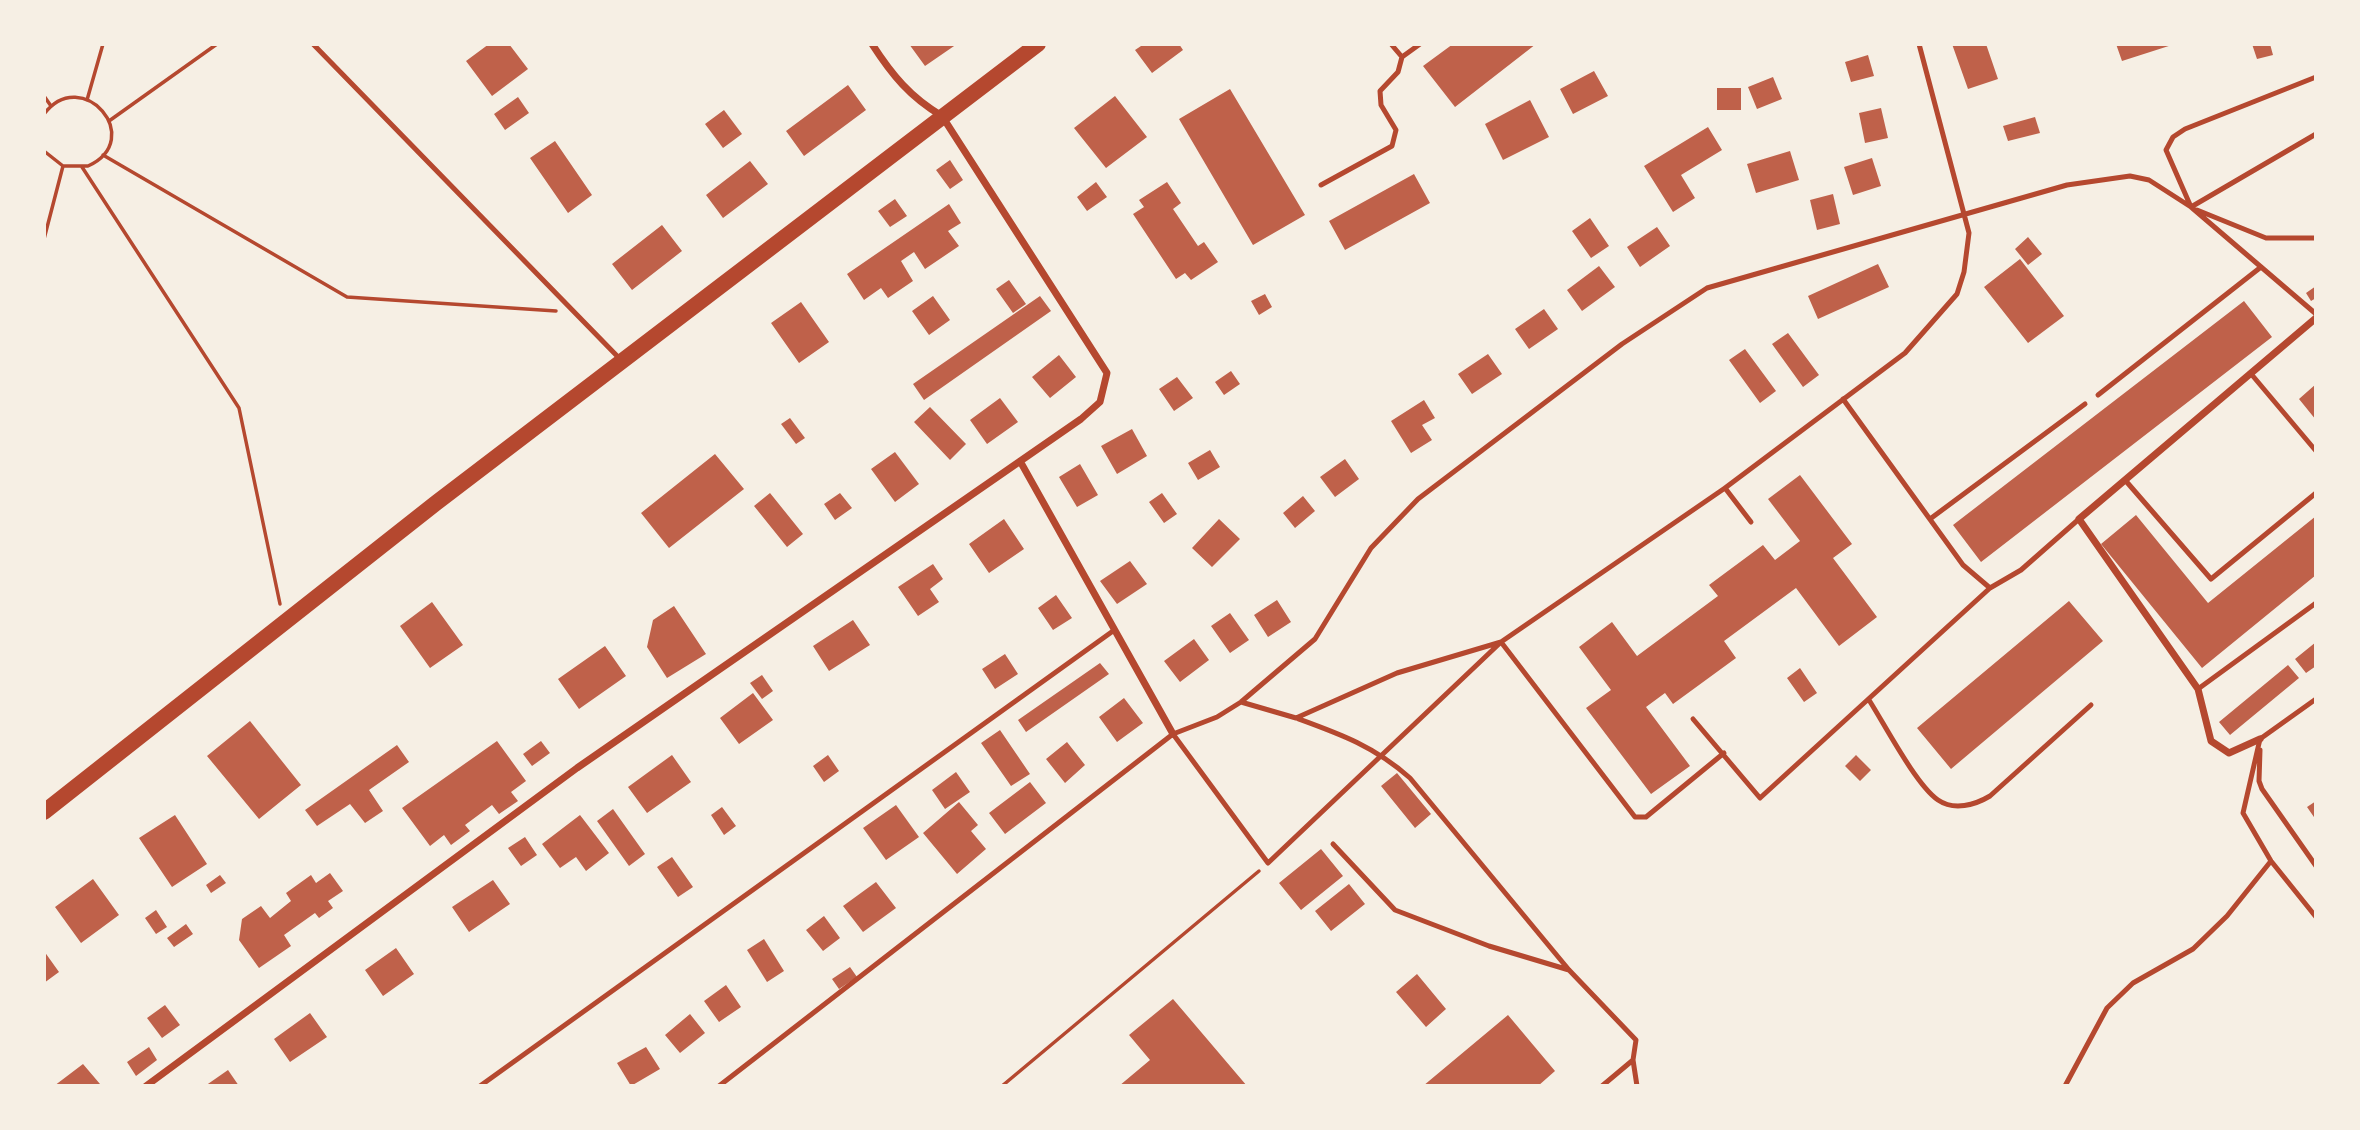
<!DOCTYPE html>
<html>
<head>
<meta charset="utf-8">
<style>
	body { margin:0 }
	#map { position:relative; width:2360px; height:1130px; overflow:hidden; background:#f6efe4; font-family:Georgia,serif }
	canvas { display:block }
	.frame { position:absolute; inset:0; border:46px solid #f6efe4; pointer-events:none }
</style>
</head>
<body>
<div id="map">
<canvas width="2360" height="1130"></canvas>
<div class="frame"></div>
</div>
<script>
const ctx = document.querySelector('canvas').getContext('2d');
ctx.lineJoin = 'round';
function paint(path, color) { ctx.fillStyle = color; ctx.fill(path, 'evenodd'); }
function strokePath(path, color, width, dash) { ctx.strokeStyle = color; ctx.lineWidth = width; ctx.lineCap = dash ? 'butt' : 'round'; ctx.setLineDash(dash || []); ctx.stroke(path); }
paint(new Path2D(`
	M489,44H509L528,69L492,96L466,61Z
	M909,44H957L925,66Z
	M1144,44H1179L1183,50L1152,73L1135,50Z
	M1453,44H1536L1455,107L1423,66Z
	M1952,44H1986L1998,79L1968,89Z
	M2116,44H2175L2122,61Z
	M2252,44H2270L2273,55L2257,59Z
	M1868,55L1874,76L1851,82L1845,62Z
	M1594,71L1608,96L1573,114L1560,89Z
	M1773,77L1782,99L1757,109L1748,87Z
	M848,85L866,110L804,156L786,131Z
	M1717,88H1741V110H1717Z
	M1230,89L1305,215L1253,245L1179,119Z
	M1115,96L1147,137L1106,168L1074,128Z
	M518,97L529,113L505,130L494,114Z
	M1530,100L1549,137L1503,160L1485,124Z
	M1881,108L1888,138L1865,143L1859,113Z
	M724,110L742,134L723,148L705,124Z
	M2035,117L2040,133L2008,141L2003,126Z
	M1708,127L1722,150L1681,175L1695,198L1673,212L1644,166Z
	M555,141L592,195L568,213L530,158Z
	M1790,151L1799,180L1756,193L1747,164Z
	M1872,158L1881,186L1853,195L1844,167Z
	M950,160L963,180L950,189L936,170Z
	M750,161L768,184L723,218L706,195Z
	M1414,174L1430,203L1345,250L1329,221Z
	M1096,182L1107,197L1087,211L1077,197Z
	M1167,182L1181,203L1173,209L1198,246L1204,242L1218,262L1191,280L1185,273L1176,279L1133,214L1144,207L1139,200Z
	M1833,194L1840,224L1817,230L1810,200Z
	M895,199L907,216L890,227L878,211Z
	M949,204L961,223L948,231L959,246L925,269L914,252L901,261L913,281L888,298L881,288L864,300L847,274Z
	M1590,218L1609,246L1591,258L1572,231Z
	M662,225L682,251L632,290L612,264Z
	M1657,227L1670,246L1640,267L1627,247Z
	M2028,237L2042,254L2028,265L2015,249Z
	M2020,259L2064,316L2028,343L1984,287Z
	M1878,264L1889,287L1818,319L1808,296Z
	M1599,266L1615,287L1582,311L1567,290Z
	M1009,280L1026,304L1013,313L996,289Z
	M2316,286V298L2311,301L2306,293Z
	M1265,294L1272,307L1259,315L1251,301Z
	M933,296L950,320L929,335L912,311Z
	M1040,296L1051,311L924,400L913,384Z
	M2244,301L2272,337L1981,562L1953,525Z
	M801,302L829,342L799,363L771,323Z
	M1544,309L1558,329L1529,349L1515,329Z
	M1788,333L1819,375L1803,387L1772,344Z
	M1745,349L1776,391L1760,403L1729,360Z
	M1488,354L1502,374L1472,394L1458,374Z
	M1059,355L1076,377L1050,398L1032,377Z
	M1231,371L1240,384L1224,395L1215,382Z
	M1177,377L1193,398L1174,411L1159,389Z
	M2316,384V420L2299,399Z
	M1000,398L1018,422L987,444L970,420Z
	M1424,400L1435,418L1422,425L1432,440L1411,453L1391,421Z
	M930,407L966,444L950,460L914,422Z
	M790,418L805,438L796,444L781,424Z
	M1132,429L1147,456L1117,474L1101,446Z
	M1210,450L1220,467L1198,480L1188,463Z
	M895,452L919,484L895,502L871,469Z
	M715,454L744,489L669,548L641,513Z
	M1345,459L1359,479L1335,497L1320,477Z
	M1080,464L1098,495L1077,507L1059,477Z
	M1800,475L1852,544L1833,558L1877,617L1839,646L1796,588L1724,641L1736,658L1673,704L1665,693L1646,707L1690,766L1651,794L1586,708L1611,690L1579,647L1612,622L1637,656L1718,596L1709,585L1763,545L1775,560L1800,541L1768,499Z
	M770,493L803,534L787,547L754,506Z
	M840,493L852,508L835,520L824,504Z
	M1162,493L1177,514L1164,523L1149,502Z
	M1303,496L1315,511L1295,528L1283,513Z
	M2136,515L2208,603L2316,516V575L2202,668L2101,544Z
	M1004,519L1024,549L989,573L969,544Z
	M1219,519L1240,539L1212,567L1192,548Z
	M1130,561L1147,584L1117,604L1100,581Z
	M933,564L943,579L930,589L939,602L918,616L898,587Z
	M1056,595L1072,618L1053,630L1038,608Z
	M1277,600L1291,622L1268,637L1254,615Z
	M2069,601L2103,641L1951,769L1917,728Z
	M432,602L463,645L430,668L400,626Z
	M674,606L706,654L667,678L647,647L653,620Z
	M1230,613L1249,640L1230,653L1211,626Z
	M853,620L870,645L829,671L813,646Z
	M1194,639L1209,660L1180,682L1164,661Z
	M2316,642V666L2306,673L2295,659Z
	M605,646L626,676L579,709L558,679Z
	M1005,654L1018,674L995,689L982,669Z
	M1100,663L1109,674L1026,732L1018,720Z
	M2288,665L2299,678L2230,735L2219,722Z
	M1800,668L1817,693L1804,702L1787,678Z
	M762,675L773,691L762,699L750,683Z
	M753,693L773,720L739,744L720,718Z
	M1124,698L1143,723L1117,742L1099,717Z
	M250,721L301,785L259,819L207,756Z
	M1000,730L1030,774L1011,786L981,743Z
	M497,741L526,781L511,792L518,801L499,814L492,805L465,825L470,831L451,845L444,835L430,846L402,808Z
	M541,741L550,753L532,766L523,754Z
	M1067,742L1085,765L1065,783L1046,759Z
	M397,745L409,762L369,790L383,811L365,823L350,804L317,826L305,810Z
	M672,755L691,782L647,813L628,787Z
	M828,755L839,771L824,782L813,766Z
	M1856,755L1871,770L1860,781L1845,766Z
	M956,772L970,792L945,809L932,790Z
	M1397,773L1431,814L1415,828L1381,786Z
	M1030,782L1046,803L1005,834L989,813Z
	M2316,801V820L2307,807Z
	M959,802L978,825L971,831L986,849L957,874L923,833Z
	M896,805L919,837L886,860L863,828Z
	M722,807L736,826L724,835L711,815Z
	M613,809L645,854L629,866L597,821Z
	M175,815L207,864L172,887L139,838Z
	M580,815L609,853L586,871L576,857L560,868L542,844Z
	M525,837L537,855L521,866L508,848Z
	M1321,849L1343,876L1301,910L1279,883Z
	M672,857L693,887L678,897L657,867Z
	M330,873L343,891L328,901L333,908L319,918L315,913L284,935L291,946L259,968L239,940L242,919L261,906L270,918L291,901L286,893L311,875L316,883Z
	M220,875L226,883L211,893L206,885Z
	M93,879L119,915L81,943L55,907Z
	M493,880L510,904L469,932L452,907Z
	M876,882L896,908L863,932L843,906Z
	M1349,884L1365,904L1331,931L1315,911Z
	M156,910L167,927L156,934L145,918Z
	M824,916L840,938L823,951L806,930Z
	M186,924L193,934L174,947L167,938Z
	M764,939L784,971L767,982L747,950Z
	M396,948L414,974L383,996L365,970Z
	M44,951L59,972L44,983Z
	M850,967L857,977L839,989L832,979Z
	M1417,974L1446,1009L1426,1027L1396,992Z
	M726,985L741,1007L719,1022L704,1001Z
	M1173,999L1247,1086H1119L1150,1060L1129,1035Z
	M165,1005L180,1025L162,1038L147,1018Z
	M310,1013L327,1037L290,1062L274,1039Z
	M690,1014L705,1033L680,1053L665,1035Z
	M1508,1015L1555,1071L1538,1086H1423Z
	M149,1047L157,1060L136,1076L127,1062Z
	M646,1047L660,1069L631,1086L617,1063Z
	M83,1064L100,1084L54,1086Z
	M228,1070L239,1086H205Z`), '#bf614a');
strokePath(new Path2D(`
	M44,96L51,106
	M87,100L103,44
	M44,114C82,64 147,139 88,166H63L44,151
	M109,121L217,44
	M103,155L347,297L556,311
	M82,167L239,408L280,604
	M44,239L63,166
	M1002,1086L1259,871`), '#b5482f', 3.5);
strokePath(new Path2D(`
	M313,44L621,360
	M1402,57L1420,44
	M1321,185L1392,146L1396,130L1381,105L1380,91L1398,72L1402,57L1391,44
	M2191,207L2166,150L2173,137L2185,129L2316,77
	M2191,207L2316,134
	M2197,210L2266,238H2316
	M2252,375L2316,451
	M2098,395L2261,267
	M1843,399L1963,565L1990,588L2021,570L2079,519
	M2125,480L2211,579L2316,493
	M1725,488L1751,522
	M1930,519L2085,404
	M2198,689L2316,603
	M2316,699L2260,739L2243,813L2271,861L2316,917
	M1869,700C1885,725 1916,785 1938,800C1954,811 1975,805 1990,796L2091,705
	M1241,702L1296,718L1397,673L1501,642L1725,488L1905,353L1957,294L1964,272L1969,233L1919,44
	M1296,718C1340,734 1374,746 1410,778L1569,970L1636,1040L1633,1060L1602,1086
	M1693,719L1760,798L1990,588
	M1173,734L1268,863L1501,642L1635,817H1646L1724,753
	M2260,750L2259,781L2262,789L2316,866
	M1333,844L1395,910L1489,946L1569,970
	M1633,1060L1637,1086
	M480,1086L1113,631
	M719,1086L1173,734L1217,717L1241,702L1315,639L1371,548L1418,499L1622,344L1707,288L2067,185L2130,176L2149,180L2191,207L2316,314
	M2065,1086L2107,1008L2133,983L2193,949L2227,916L2271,861`), '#b5482f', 5);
strokePath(new Path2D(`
	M1020,461L1173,734
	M2260,739L2229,753L2211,741L2198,689L2079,519L2316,318
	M146,1086L577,768L1081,419L1100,402L1107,373L942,116C910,97 892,75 872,44`), '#b5482f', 7);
strokePath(new Path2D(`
	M44,812L436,503L1038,44`), '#b5482f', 16);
</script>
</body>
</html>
